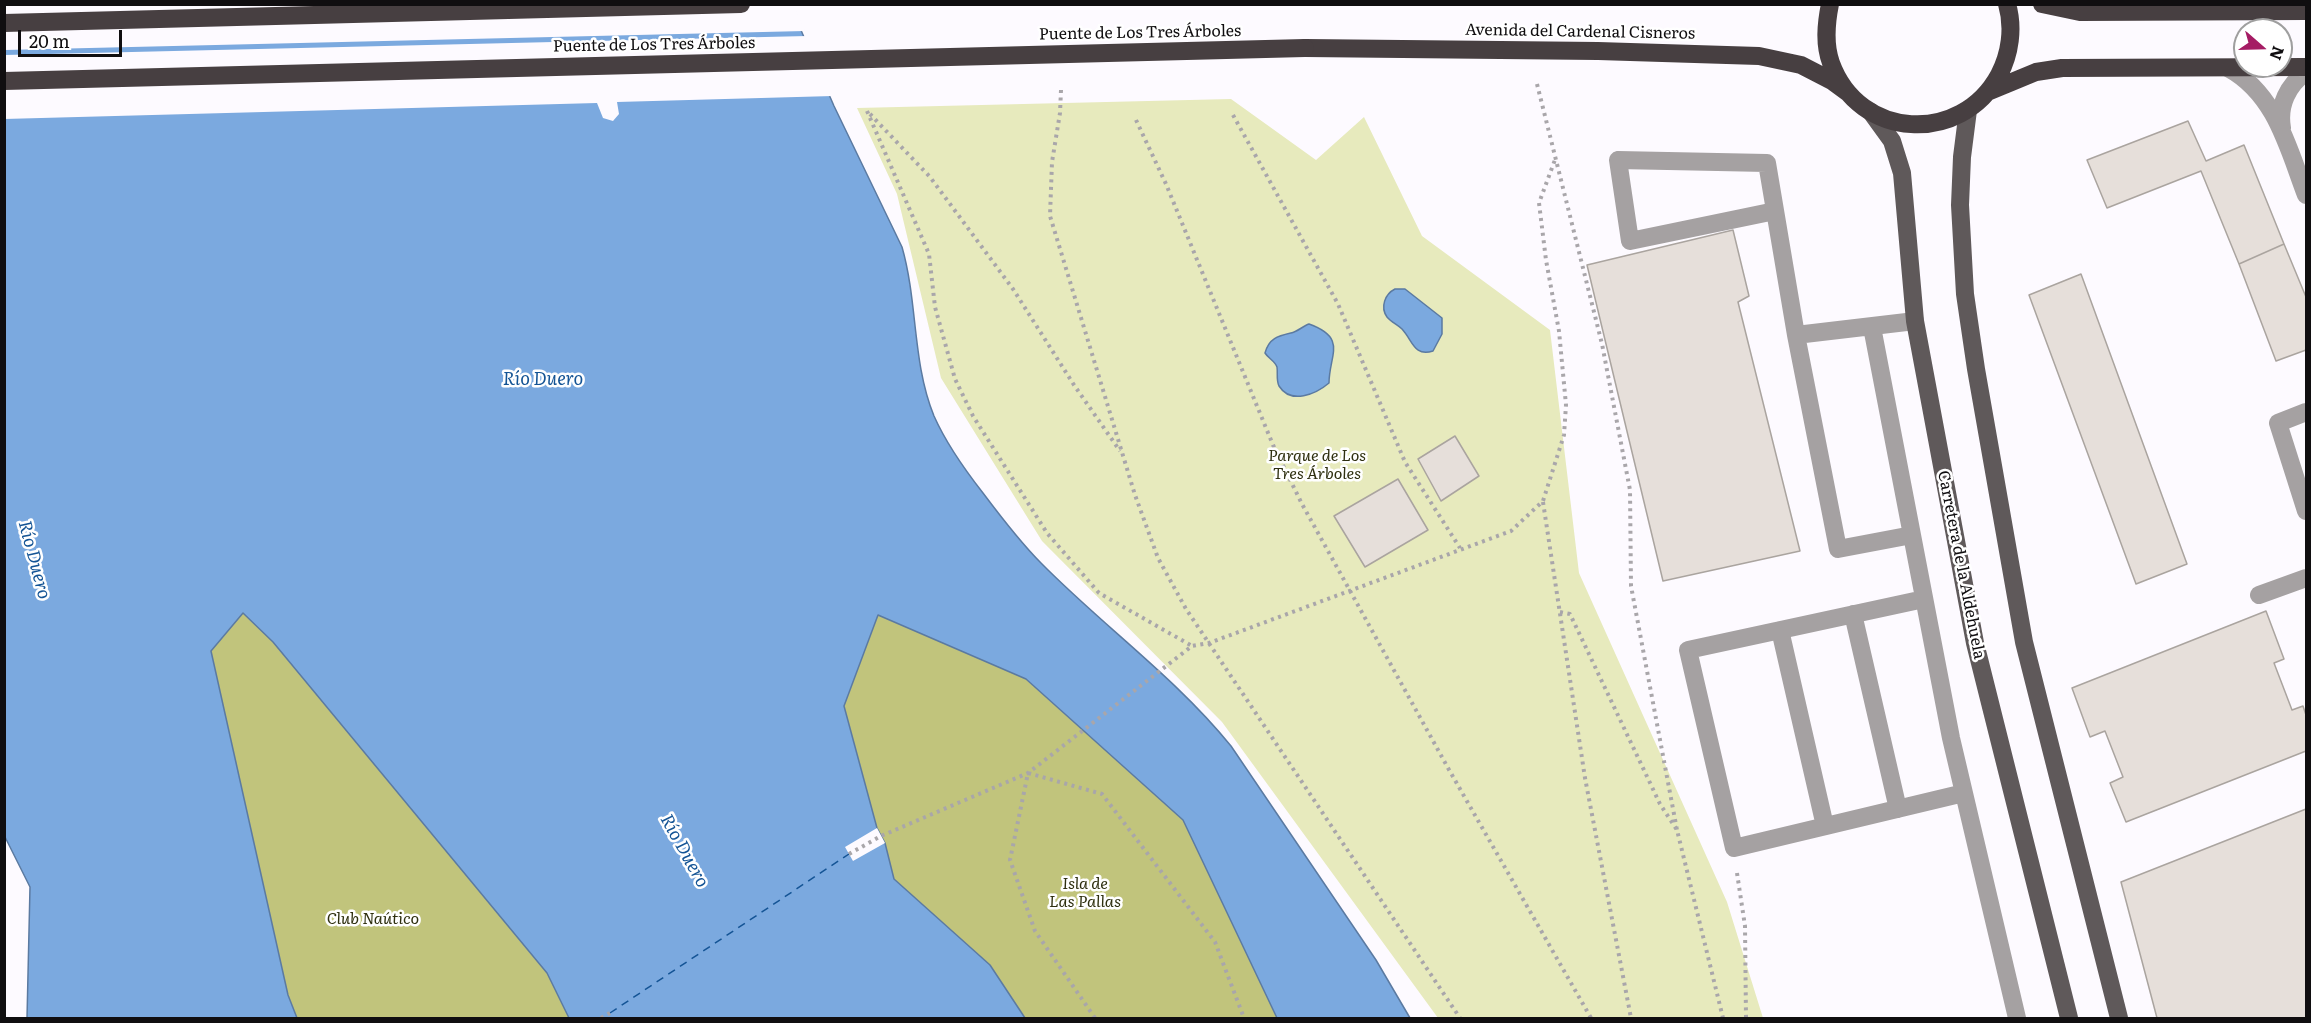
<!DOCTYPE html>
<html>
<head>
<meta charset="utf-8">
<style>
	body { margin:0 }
	#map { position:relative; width:2311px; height:1023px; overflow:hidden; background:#fdfaff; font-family:Literata,serif }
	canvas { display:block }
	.frame { position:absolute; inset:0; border:6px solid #100e10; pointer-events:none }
	.north { position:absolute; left:2233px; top:18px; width:60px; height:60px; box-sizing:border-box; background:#fff; border:2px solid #9f9f9f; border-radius:50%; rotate:110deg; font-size:16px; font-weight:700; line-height:24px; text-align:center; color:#100e10 }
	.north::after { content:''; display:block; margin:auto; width:21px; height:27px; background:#a51c64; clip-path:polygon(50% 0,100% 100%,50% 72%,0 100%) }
	.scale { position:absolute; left:18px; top:30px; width:104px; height:27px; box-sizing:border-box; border:3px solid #100e10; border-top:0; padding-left:8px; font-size:18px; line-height:21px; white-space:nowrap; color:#100e10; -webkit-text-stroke:4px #fff; paint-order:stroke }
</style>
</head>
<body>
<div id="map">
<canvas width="2311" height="1023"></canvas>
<div class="frame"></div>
<div class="north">N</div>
<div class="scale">20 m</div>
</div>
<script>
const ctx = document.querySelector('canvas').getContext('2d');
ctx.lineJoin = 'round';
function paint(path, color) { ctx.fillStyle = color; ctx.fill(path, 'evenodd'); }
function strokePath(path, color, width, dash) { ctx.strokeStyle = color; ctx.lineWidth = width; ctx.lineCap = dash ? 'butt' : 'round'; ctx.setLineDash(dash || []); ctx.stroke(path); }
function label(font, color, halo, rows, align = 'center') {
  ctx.font = font + ' Literata,serif'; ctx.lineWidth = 5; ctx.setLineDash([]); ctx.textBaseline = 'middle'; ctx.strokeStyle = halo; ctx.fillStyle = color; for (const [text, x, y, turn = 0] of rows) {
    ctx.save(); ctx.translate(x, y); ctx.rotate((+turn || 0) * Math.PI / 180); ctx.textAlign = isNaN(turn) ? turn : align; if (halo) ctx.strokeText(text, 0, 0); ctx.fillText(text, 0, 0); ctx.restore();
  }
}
paint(new Path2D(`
	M1231,99L1316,160L1364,117L1422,236L1550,330L1579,573L1727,902L1763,1018H1438L1222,722L1042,541L941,378L897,194L857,108Z`), '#e7eabd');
paint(new Path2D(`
	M243,612L273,642L547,973L569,1018H297L288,995L211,651Z
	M878,615L1026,679L1183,820L1277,1018H1025L990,965L894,879L885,843L877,828L844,706Z`), '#c1c47c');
const water = new Path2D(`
	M5,5H790L834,106L902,247C918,303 912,362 934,416C946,443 965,470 983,493C1001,517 1020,542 1041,563C1103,626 1175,677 1231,746L1376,960L1410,1018H1277L1183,820L1026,679L878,615L844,706L877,828L885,843L894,879L990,965L1025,1018H569L547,973L273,642L243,613L211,651L288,995L297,1018H27L30,887L5,837Z
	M1395,289H1405L1442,318V334L1433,351C1414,357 1413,341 1402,329C1398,325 1391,322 1387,317C1380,307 1385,294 1395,289Z
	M1309,324C1348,338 1329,355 1329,383C1316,394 1291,405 1279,386C1276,380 1278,374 1277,367C1275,361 1268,358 1265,353C1269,338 1278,336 1291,333C1297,332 1303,326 1309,324Z`);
paint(water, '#7ba9df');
strokePath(water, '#5b7aa1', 1.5);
paint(new Path2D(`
	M5,4H793L805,31L5,50Z
	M807,36L833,96L617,102L619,114L613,121L603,118L597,103L4,119L5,55Z
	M877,828L885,843L853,861L845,847Z`), '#fdfaff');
strokePath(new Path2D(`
	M610,1013L849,854`), '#145495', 1.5, [8, 6]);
const building = new Path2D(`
	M2188,121L2206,161L2244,145L2284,244L2239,264L2201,171L2107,208L2087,160Z
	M1733,230L1749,296L1738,302L1800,551L1663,581L1587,265Z
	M2284,244L2306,297V350L2276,361L2239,264Z
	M2081,274L2187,564L2136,584L2029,295Z
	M1455,436L1479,476L1441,501L1418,459Z
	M1398,479L1428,530L1365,567L1334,516Z
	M2266,611L2284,659L2274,663L2292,710L2303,706L2306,715V751L2126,822L2110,783L2123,777L2105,731L2090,737L2072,688Z
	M2306,809V1018H2157L2121,882Z`);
paint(building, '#e6dfda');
strokePath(building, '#aaa49f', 1.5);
strokePath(new Path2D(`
	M1537,84L1602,344L1630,490L1631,586L1677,830
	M1061,90L1060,113L1052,162L1050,216L1135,495L1158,558L1186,609L1460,1018
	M867,111L929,254L935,307L955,379L973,416L1047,533L1099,593L1192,646
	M870,114L930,177L1013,289L1074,385L1120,451
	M1233,115L1338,304L1405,462L1460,548
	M1136,120L1166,184L1273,445L1302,504L1448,768L1591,1018
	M1543,502L1585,778L1631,1018
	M1560,612L1570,614L1660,804L1677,830L1723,1018
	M849,854L881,836L1028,773L1192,646L1209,643L1511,531L1543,501L1564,435L1566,405L1559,331L1546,260L1539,203L1556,157
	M1737,873L1745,926L1746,1018
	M601,1018L610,1013
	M1095,1018L1035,931L1010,860L1028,773L1102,794L1215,942L1244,1018`), '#a9a6aa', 4, [3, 4.5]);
strokePath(new Path2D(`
	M2228,68C2276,94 2288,148 2306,195
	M2282,128C2278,105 2288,85 2306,72
	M1775,211L1630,241L1618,160L1767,163L1796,335L1838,549L1912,535
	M1872,327L1951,738L2017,1018
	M1796,335L1915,321
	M2306,412L2278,423L2306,511
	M2259,595L2306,578
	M1924,599L1688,650L1734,848L1964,793
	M1853,614L1898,809
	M1780,630L1825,826`), '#a5a1a2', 18);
strokePath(new Path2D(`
	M1968,110L1962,157L1960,205L1965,294L1976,369L2024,642L2119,1018
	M1871,112L1892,141L1902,173L1915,321L1975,643L2069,1018`), '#5f595a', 18);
strokePath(new Path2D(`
	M1830,4C1826,24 1824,44 1831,63C1859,140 1961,145 1999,75C2010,54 2014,28 2007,4
	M2042,4L2080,12L2306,11
	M4,23L741,4
	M1305,48L1598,51L1759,56L1801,65L1832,81L1847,92
	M1990,91L2036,72L2062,68L2306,67`), '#473f41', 18);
strokePath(new Path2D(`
	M4,81L1305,48`), '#473f41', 18);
label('16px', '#100e10', '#fff', [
	["Avenida del Cardenal Cisneros",1580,32,1],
	["Puente de Los Tres Árboles",1140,33,-1],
	["Puente de Los Tres Árboles",654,45,-1],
	["Carretera de la Aldehuela",1961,565,79]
]);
label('italic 16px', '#2e2f0f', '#fff', [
	["Parque de Los",1317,456],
	["Tres Árboles",1317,474],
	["Isla de",1085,884],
	["Las Pallas",1085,902],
	["Club Naútico",373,919]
]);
label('italic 18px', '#145495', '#fff', [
	["Río Duero",543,380],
	["Río Duero",34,560,75],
	["Río Duero",684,851,61]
]);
</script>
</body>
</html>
